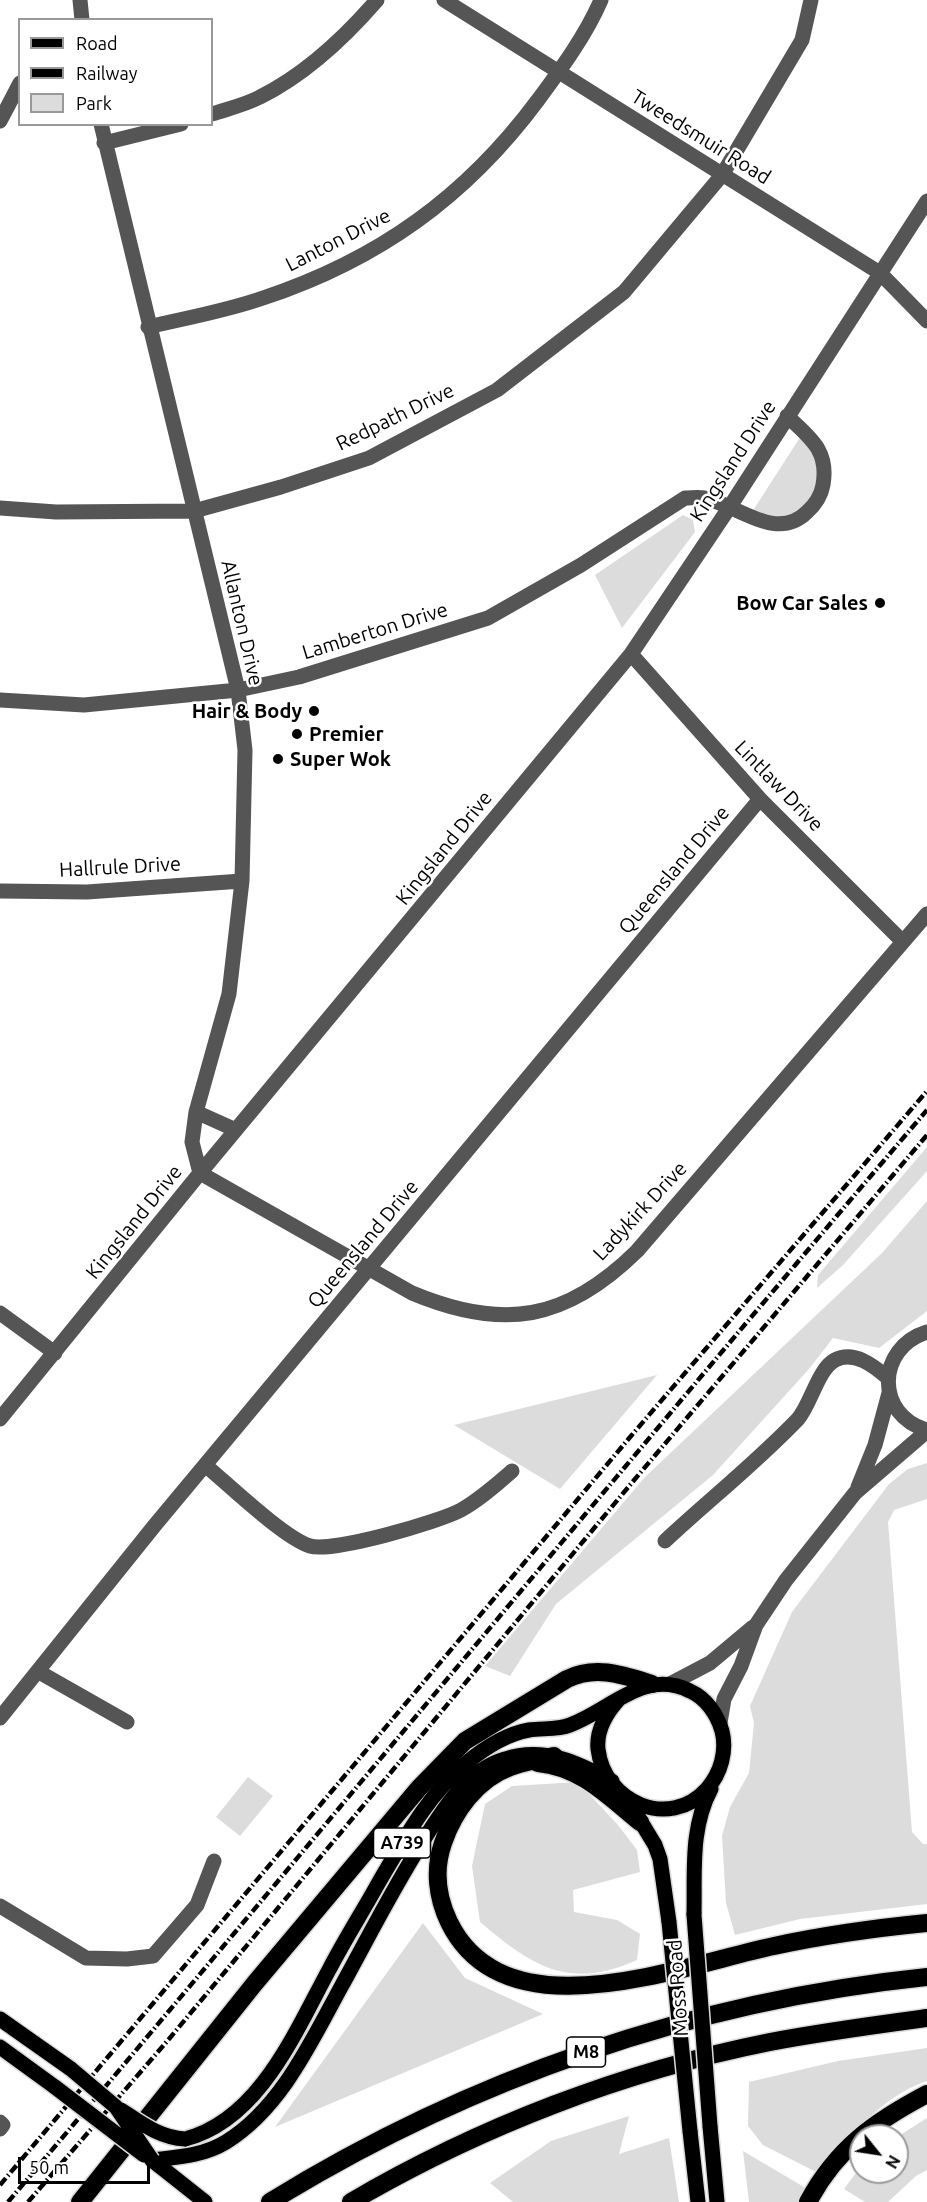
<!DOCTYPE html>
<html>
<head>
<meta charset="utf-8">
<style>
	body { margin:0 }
	#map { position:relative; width:927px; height:2202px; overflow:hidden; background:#fff; font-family:Ubuntu,sans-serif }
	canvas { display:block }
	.legend { position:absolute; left:18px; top:18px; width:195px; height:108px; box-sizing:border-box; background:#fff; border:2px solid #999; margin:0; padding:8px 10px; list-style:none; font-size:18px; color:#000 }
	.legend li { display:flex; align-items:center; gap:12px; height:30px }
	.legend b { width:30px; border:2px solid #999 }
	.north { position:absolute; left:849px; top:2124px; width:60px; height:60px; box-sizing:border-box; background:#fff; border:2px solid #999; border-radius:50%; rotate:120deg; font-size:16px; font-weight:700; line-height:24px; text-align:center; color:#000 }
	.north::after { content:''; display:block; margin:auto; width:21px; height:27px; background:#000; clip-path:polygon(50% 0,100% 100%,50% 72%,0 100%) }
	.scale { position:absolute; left:18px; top:2157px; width:132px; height:27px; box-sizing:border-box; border:3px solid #000; border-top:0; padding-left:8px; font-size:18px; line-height:21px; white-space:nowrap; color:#000; -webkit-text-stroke:4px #fff; paint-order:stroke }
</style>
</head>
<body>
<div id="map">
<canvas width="927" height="2202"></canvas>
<ul class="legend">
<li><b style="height:8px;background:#000"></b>Road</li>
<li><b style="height:8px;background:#000"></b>Railway</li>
<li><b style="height:16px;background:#dcdcdc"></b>Park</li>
</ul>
<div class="north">N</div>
<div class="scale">50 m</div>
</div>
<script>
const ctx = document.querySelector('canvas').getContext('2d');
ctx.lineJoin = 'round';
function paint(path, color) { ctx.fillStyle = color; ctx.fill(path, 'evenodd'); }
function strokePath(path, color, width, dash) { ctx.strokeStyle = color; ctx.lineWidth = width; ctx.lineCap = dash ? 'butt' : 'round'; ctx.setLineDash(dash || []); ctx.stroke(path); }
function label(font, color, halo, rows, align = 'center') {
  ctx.font = font + ' Ubuntu,sans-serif'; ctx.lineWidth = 5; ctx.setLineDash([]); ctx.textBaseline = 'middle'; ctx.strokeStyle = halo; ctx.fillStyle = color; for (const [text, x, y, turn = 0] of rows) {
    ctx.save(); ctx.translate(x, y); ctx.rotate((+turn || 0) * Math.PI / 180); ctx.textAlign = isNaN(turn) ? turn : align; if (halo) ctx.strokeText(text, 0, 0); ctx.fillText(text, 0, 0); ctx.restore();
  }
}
paint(new Path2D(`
	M801,436L823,467C816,502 810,507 779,521L752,512Z
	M683,515L693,520L695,532L622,628L595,575Z
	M927,1147V1171L843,1265L817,1288L818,1275Z
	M927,1201V1311L879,1348L833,1338L809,1369L713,1475L556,1604L510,1676L485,1666L645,1477L882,1253Z
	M657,1375L560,1489L454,1425Z
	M927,1463V1499L894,1510L888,1522L912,1832L923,1844H927V1904L800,1919L735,1935L726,1903L722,1836L730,1807L749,1773L754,1723L750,1706L792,1612L889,1484L908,1469Z
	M248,1777L273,1796L240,1836L216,1817Z
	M578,1782L618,1825L637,1850L640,1872L573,1890L574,1912L617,1920L640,1934L637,1960C569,1991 532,1966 480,1922L472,1866L485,1804L512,1786Z
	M423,1923L465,1978L543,2014L275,2127Z
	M927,2048V2081C880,2097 850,2138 816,2172L763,2145L748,2126L749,2082L838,2061Z
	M629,2116L619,2154L669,2138L679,2202H513L490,2183L551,2141Z
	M927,2118V2170L916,2176L888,2202H865L844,2189L861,2166V2172H897V2137Z
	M743,2151L809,2190L802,2202H749Z`), '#dcdcdc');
const major = new Path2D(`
	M635,1812L655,1845L660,1859L669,1922
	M694,1915C695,1872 690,1828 711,1789
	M0,2019L71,2069
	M0,2047L55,2087
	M710,2126L717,2202
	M690,2131L698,2202
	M185,2139C260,2120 296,2030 330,1968C345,1939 363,1911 379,1882C404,1840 427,1796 465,1764C483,1749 506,1734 529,1730C543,1728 557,1730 570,1725C611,1710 644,1668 690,1691C706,1698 717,1714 722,1731C727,1751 721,1773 707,1789C669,1831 604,1802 598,1749C596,1729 608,1711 620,1698
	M152,2160C178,2157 203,2156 226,2142C281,2108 311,2042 341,1987C368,1938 393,1888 423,1841C443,1809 467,1770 505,1759C544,1746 579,1763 612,1781
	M152,2160L205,2202`);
const highway = new Path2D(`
	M554,1756C539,1760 523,1762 510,1767C477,1779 454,1811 443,1843C434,1869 437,1897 449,1922C505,2037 682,1965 774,1946C825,1935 876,1928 927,1923
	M538,1763C581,1767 608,1796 640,1822
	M80,2202L255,1983L419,1788L465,1741L567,1679C596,1665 623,1675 652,1684
	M270,2202C469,2079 694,2001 927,1977
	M351,2202C479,2127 624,2071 770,2042C822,2032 875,2025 927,2018
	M808,2202C837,2148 874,2122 927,2094`);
strokePath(major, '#dbdbdb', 18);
strokePath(highway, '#dbdbdb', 21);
strokePath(new Path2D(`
	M80,0L82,20
	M444,0L880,273L927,321
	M212,114C227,109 245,105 260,97C304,75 345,37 377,0
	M0,121L20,83
	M101,124L238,690L245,750L242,881L229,994L196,1112L192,1142L200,1173L412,1293C503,1331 566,1321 637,1251L927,914
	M104,143L181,124
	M148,327C186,318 226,311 263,298C378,260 466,197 538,100C561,69 586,35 601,0
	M0,508L56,512L194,511L281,487L369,458L497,390L624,292L722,175L802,40L811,0
	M631,654L760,799L903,942
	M0,700L84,705L238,690L299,677L488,618L581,565L685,498C691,498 698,497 704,498C737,504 776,543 807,512C816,504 821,496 823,485C829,450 810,438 787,416
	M0,891L87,892L242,881
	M196,1112L236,1130
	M0,1313L55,1353
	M927,1332C876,1348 875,1415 927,1430
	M0,1419L200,1173L631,654L729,508L927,201
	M205,1465C229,1485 284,1538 310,1546C332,1553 439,1522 461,1510C479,1500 496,1485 512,1471
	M858,1487L875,1445L889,1393
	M665,1541C709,1500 757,1462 798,1419C811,1404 818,1369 835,1360C854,1350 874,1366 888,1378
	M39,1672L127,1722
	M670,1684L710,1663L753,1627
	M0,1718L155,1525L760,799
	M720,1723L724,1699L741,1666L756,1625L786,1580L855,1493L927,1431
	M0,1906L86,1958L127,1959L153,1956L197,1905L214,1861
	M0,2122L3,2125L0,2129`), '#555', 15);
strokePath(major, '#000', 15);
strokePath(highway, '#000', 18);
strokePath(new Path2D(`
	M0,2185L631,1436L927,1091
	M8,2202C315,1839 618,1472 927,1110
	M28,2202L169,2039L635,1479L927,1135`), '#000', 4.5, [9, 3, 1.5, 3]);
const majorBridge = new Path2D(`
	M694,1915L710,2126
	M669,1922L690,2131
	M71,2069L116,2107L152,2160
	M55,2087L144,2155
	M121,2110C141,2123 160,2138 185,2139`);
strokePath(majorBridge, '#dbdbdb', 18, []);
strokePath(majorBridge, '#000', 15);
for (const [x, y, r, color] of [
	[880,603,6,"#000"],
	[314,711,6,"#000"],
	[297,734,6,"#000"],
	[278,759,6,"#000"]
]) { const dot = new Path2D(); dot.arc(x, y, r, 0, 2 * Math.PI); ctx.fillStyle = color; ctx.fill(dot); strokePath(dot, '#fff', 2); }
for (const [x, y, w] of [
	[402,1843,57],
	[586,2052,39]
]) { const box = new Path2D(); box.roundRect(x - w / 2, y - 15, w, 30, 4.5); ctx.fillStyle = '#fff'; ctx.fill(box); strokePath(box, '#000', 1.5); }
label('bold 18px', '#000', null, [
	["A739",402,1843],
	["M8",586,2052]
]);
label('20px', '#000', '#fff', [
	["Tweedsmuir Road",701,137,32],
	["Lanton Drive",338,240,-27],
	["Redpath Drive",395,417,-26],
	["Kingsland Drive",733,461,-57],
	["Allanton Drive",242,623,77],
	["Lamberton Drive",375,631,-17],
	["Lintlaw Drive",779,786,46],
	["Kingsland Drive",444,848,-51],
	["Hallrule Drive",120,867,-3],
	["Queensland Drive",674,870,-50],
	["Ladykirk Drive",640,1211,-47],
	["Kingsland Drive",134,1222,-51],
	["Queensland Drive",363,1244,-50],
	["Moss Road",678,1988,-94]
]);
label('bold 20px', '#000', '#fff', [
	["Bow Car Sales",868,603],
	["Hair & Body",302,711],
	["Premier",309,734,"left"],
	["Super Wok",290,759,"left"]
], 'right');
</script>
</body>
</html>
